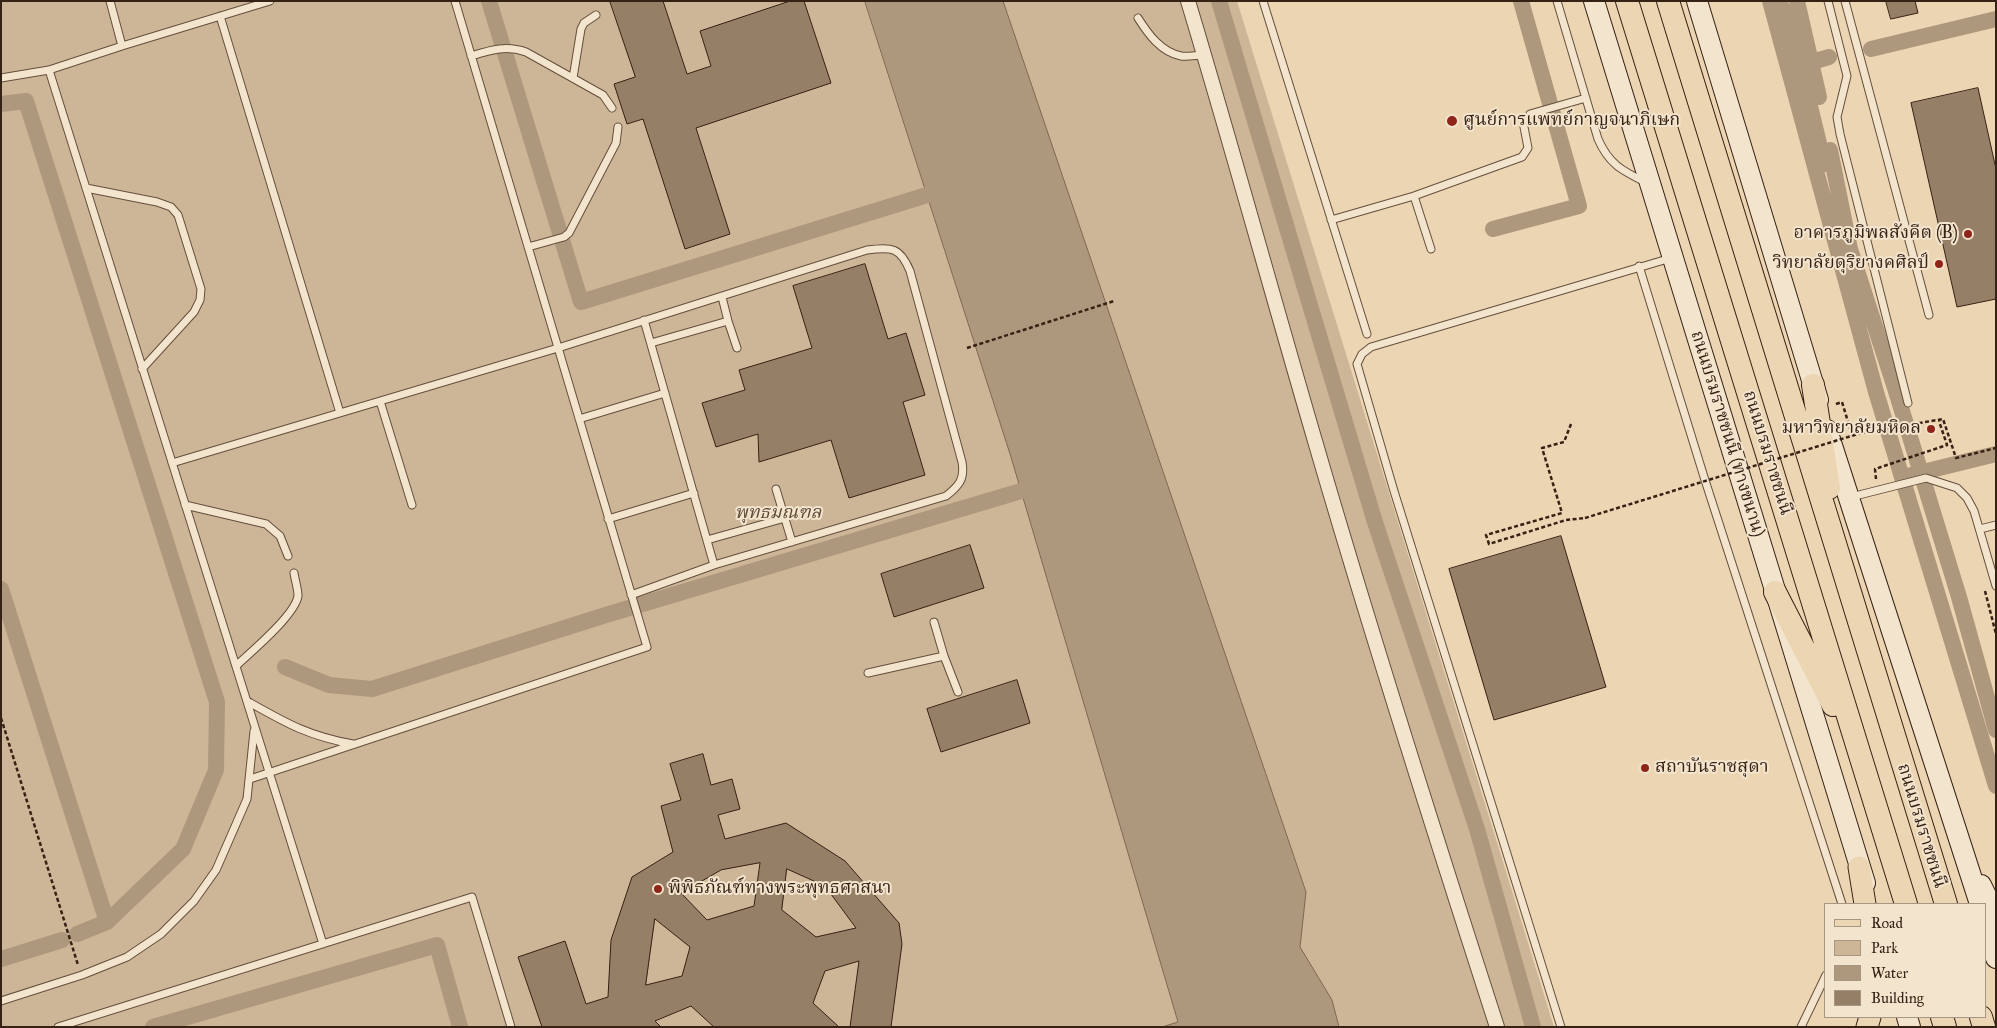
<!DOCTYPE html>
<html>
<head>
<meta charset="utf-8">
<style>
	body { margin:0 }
	#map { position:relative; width:1997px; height:1028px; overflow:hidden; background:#ecd5b2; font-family:"IM FELL Great Primer",serif }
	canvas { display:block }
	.frame { position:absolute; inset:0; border:2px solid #362115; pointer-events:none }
	.legend { position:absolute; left:1824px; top:903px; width:162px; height:115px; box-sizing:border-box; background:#f3e4cd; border:1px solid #a79683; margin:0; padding:6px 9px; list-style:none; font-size:15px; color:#362115 }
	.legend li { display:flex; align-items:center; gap:10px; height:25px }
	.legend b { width:25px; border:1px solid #a79683 }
</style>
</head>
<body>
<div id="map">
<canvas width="1997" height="1028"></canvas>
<div class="frame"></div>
<ul class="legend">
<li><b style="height:6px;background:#ecd5b2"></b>Road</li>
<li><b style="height:14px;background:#cdb697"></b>Park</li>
<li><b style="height:14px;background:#ae987d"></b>Water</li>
<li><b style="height:14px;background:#957f67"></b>Building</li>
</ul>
</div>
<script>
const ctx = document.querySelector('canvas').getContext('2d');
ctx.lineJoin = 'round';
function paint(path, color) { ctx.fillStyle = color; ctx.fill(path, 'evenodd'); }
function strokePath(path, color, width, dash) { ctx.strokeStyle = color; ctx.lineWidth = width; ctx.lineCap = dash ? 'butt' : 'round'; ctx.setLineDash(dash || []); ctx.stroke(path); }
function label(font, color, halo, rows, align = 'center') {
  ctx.font = font + ' "IM FELL Great Primer","Noto Serif Thai",serif'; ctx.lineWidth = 4; ctx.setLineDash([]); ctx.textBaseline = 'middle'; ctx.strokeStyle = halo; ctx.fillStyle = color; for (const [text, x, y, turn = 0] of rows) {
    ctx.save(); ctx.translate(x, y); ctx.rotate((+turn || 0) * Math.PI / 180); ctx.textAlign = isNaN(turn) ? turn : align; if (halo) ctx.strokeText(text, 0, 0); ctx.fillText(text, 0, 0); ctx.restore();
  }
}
paint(new Path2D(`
	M1,1H1237L1554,1027H1Z`), '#cdb697');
const water = new Path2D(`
	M865,1H1003L1306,892L1300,947L1332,1000L1339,1027H1162L1178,1022L1011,457Z`);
paint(water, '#ae987d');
strokePath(water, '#7e6853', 1);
strokePath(new Path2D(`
	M489,1L581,302L927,195
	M1219,1L1374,519L1477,829L1533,1027
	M1770,1L1876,392L1996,786
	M1797,1L1819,97
	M1782,7L1800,65L1824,164
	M1871,49L1996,19
	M1802,65L1829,57
	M1,104L26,101L217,702L216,770L183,849L107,922L1,589
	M1830,150L1850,249L1895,388L1959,597L1996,730
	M1493,229L1579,206L1521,1
	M1911,475L1996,454
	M285,667L329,685L372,689L609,614L1021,491
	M77,934L107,922
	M1,959L62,940
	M153,1027L437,945L460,1027`), '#ae987d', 16);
const building = new Path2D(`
	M610,1H663L687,74L711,66L700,31L790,1H804L831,83L696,128L730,234L685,249L643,119L627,124L614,84L635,77Z
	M1886,1H1915L1918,13L1891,19Z
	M1978,88L1996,169V299L1957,307L1911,103Z
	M865,264L888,339L906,333L925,395L903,402L925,475L849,498L831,440L759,462L758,434L716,447L702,403L745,390L739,370L812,348L793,286Z
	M1561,536L1606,687L1494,720L1449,569Z
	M970,545L984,588L894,617L881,574Z
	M1017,680L1030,723L941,752L927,709Z
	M703,754L711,785L732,779L740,809L718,815L725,839L786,823L845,861L899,923L902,944L891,1027H850L859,961L825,971L813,1003L839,1027H714L691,1006L655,1021L661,1027H542L518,957L565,941L586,1004L608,997L611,940L632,877L673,852L661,806L681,800L670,764ZM760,863L754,906L707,920L681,893L721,870ZM787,869L825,886L856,928L816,937L782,910ZM655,919L690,947L682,976L646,985Z`);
paint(building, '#957f67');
strokePath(building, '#362115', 1);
const service = new Path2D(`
	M110,1L122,46
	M1263,1L1367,334
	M1557,1L1598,139C1609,164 1621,170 1645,182
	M1828,1L1847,76L1837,117L1840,134L1908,403
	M1845,1L1929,315
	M220,16L340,413
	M1138,18C1148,34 1161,52 1181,56C1188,57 1197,55 1204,55
	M471,56C491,50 506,45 526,52L603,95L612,108
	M49,70L323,944
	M1,78L49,70L122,46L270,1
	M573,78L581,29L584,23L596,15
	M1530,114L1586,98
	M86,188L157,202L171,207L178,215L201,289L200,300L194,312L142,369
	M1414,196L1522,157L1528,148L1524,127
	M1331,220L1414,196L1431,249
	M528,247L564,237L569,233L616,143L618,127
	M1639,266L1704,477L1842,904
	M644,320L714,565
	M728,321L737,348
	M651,343L728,321L722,297
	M380,401L412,505
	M579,419L665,393
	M172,463L558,348L867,250C892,247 900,247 910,271L962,462C965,479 959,486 946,496L714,565L631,595
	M776,489L792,542
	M1851,497L1926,478L1957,488L1967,498L1974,511L1996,586
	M185,505L266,524L280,536L288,556
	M608,519L694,493
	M1980,529L1996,525
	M707,540L785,518
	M934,622L944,656
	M237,665C252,651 295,615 298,596C298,589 295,580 294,573
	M868,673L944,656L958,692
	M247,701C286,723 308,736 353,744
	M250,779L647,647L455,1
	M1,1001L82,975L127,957L161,934L194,901L216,870L247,799L254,731
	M58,1027L472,897L511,1027
	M1561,1027L1394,491L1357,364L1362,354L1371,347L1671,258
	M1801,1027L1826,975`);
const minor = new Path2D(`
	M1188,1C1232,147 1272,294 1315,441C1372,637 1434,832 1497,1027`);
const secondary = new Path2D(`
	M1594,1L1865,883
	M1697,1L1818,400
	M1827,430L1980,904
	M1981,885L1996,916
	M1986,925L1996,958
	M1907,1017L1910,1027`);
const primary = new Path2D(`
	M1859,867L1865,904
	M1867,1027L1870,1017`);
const trunk = new Path2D(`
	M1627,1L1906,904
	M1668,1L1946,904
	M1813,385L1829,488
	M1775,592L1833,705
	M1942,1017L1945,1027
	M1981,1017L1984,1027`);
strokePath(service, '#644e3c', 9);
strokePath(minor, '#644e3c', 16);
strokePath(secondary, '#362115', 22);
strokePath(primary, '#362115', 23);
strokePath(trunk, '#362115', 24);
strokePath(new Path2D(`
	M967,348L1114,301
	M1836,404L1842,402L1852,435
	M1571,424L1564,442L1542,448L1562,513L1486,535L1489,544L1566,520L1585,518
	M1861,433L1943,419L1956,458L1996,448
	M1876,479L1875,469L1947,445L1939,421
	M1985,591L1996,634
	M1,718L78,965`), '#362115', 2.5, [4, 2.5]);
strokePath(service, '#f3e4cd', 7);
strokePath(minor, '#f3e4cd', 14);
strokePath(secondary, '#f3e4cd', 20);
strokePath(primary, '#ecd5b2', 21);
strokePath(trunk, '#ecd5b2', 22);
strokePath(new Path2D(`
	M1585,518L1861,433`), '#362115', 2.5, [4, 2.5]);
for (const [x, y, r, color] of [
	[1452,121,6,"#8f2418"],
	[1968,234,5,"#8f2418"],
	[1939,264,5,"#8f2418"],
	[1931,429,5,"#8f2418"],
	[1645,768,5,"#8f2418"],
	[658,889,5,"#8f2418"]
]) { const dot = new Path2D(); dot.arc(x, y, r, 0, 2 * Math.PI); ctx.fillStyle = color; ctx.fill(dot); strokePath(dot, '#f3e4cd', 2); }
label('18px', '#362115', '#f3e4cd', [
	["ศูนย์การแพทย์กาญจนาภิเษก",1463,121],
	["อาคารภูมิพลสังคีต (B)",1958,234,"right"],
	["วิทยาลัยดุริยางคศิลป์",1929,264,"right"],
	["มหาวิทยาลัยมหิดล",1921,429,"right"],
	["สถาบันราชสุดา",1655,768],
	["พิพิธภัณฑ์ทางพระพุทธศาสนา",668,889]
], 'left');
label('18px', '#362115', '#f3e4cd', [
	["ถนนบรมราชชนนี (ทางขนาน)",1727,434,73],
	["ถนนบรมราชชนนี",1767,453,73],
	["ถนนบรมราชชนนี",1921,826,73]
]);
label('italic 18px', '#5c4636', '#f3e4cd', [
	["พุทธมณฑล",778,514]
]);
</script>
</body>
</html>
